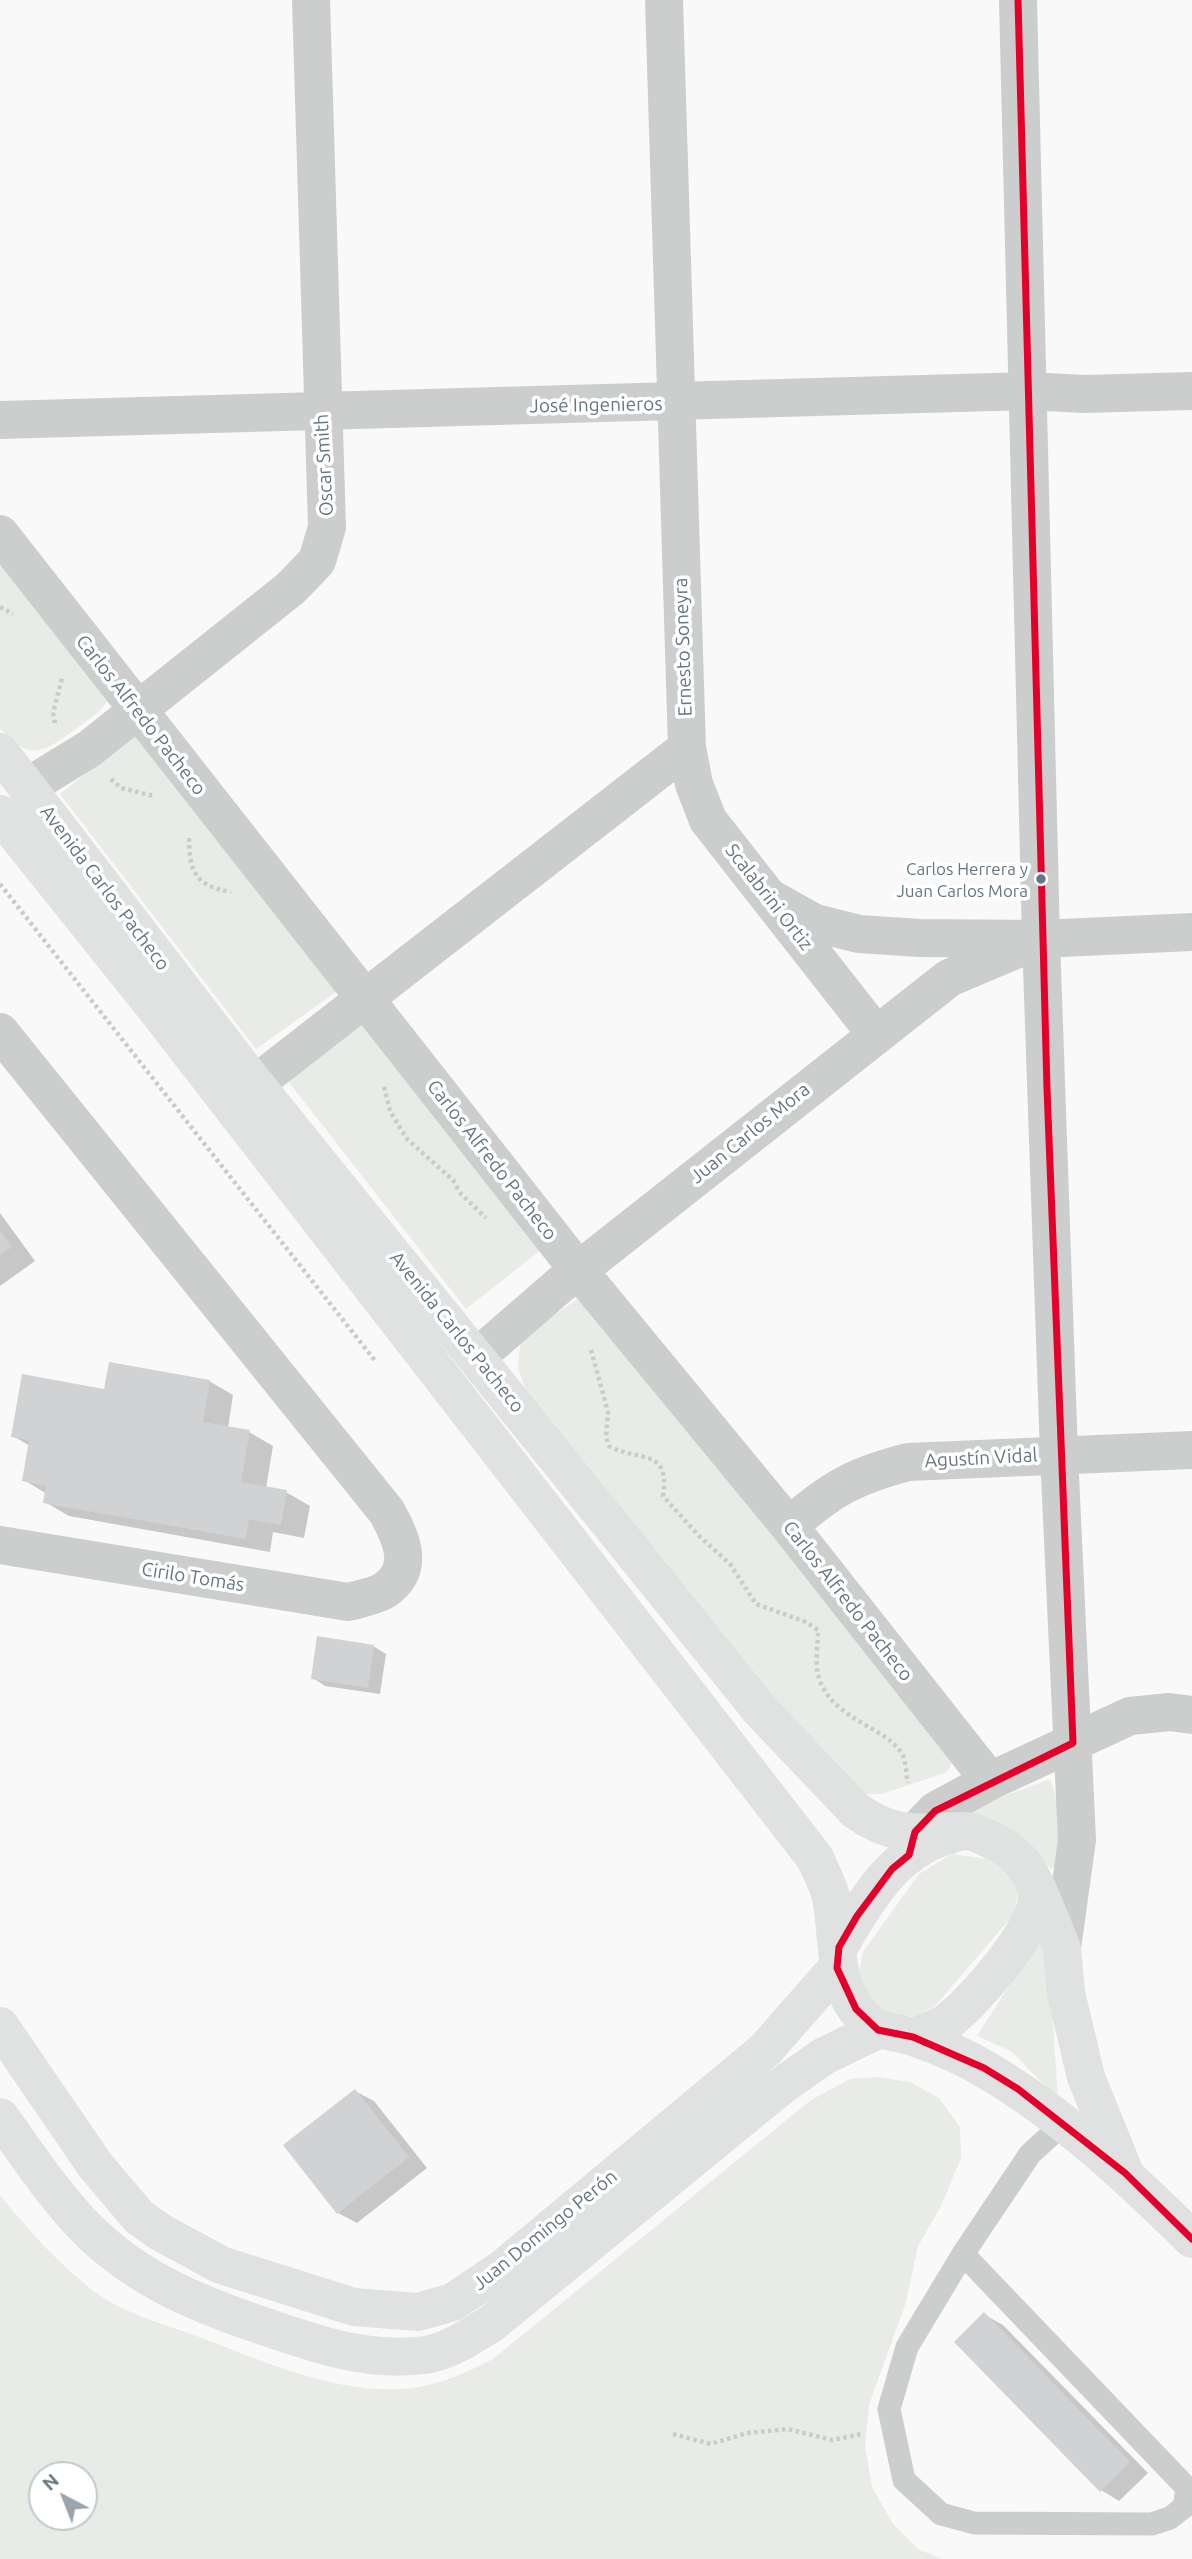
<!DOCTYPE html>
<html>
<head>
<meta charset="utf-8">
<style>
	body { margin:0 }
	#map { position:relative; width:1192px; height:2559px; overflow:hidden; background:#f9f9f9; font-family:Ubuntu,sans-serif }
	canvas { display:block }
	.north { position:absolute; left:28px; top:2461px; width:70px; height:70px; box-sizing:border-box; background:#fff; border:2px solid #c1c9cd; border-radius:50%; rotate:318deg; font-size:19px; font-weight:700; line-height:28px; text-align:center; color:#657782 }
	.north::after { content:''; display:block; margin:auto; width:24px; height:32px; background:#99a4ac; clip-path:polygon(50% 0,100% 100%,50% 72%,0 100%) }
</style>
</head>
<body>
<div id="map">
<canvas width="1192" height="2559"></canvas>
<div class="north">N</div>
</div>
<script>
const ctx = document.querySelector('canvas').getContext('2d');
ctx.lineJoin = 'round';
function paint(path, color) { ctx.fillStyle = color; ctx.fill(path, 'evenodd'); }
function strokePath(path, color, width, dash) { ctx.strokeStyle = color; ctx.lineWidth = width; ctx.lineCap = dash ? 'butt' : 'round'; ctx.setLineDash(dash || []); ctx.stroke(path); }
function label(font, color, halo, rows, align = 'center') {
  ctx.font = font + ' Ubuntu,sans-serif'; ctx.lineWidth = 7; ctx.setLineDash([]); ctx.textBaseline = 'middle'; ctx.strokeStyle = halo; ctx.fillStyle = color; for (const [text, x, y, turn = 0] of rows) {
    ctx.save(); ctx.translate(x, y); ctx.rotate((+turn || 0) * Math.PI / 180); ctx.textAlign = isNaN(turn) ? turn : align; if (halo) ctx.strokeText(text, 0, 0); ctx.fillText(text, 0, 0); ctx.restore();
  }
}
paint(new Path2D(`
	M0,554L108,699C102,712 90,718 80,726C47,749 31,766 0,728Z
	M134,735L339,990L256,1049L60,794Z
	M362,1021L541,1250L466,1309L288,1081Z
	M579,1298L955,1757L947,1772L882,1794H866L833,1776L526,1392L518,1367L521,1338Z
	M1050,1779C1062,1808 1059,1835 1056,1865L1051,1869C1027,1841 1004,1822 967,1813V1810Z
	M952,1854L987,1859L1006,1870L1018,1889L1015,1913L935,2006L915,2016H896L882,2011L867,1997L858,1978L863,1952L919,1874Z
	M1039,1939L1049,1964L1058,2099L1011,2051L977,2036Z
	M877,2077L910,2082L939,2098L960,2127L961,2158L941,2206L918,2246L906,2302L869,2405L865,2446L872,2487L893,2524L918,2549L942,2559H0V2195C28,2230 57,2262 92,2290C121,2312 160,2323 194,2335C260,2360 331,2393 403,2389C435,2387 464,2374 493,2359L811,2100L850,2079ZM42,2475H84V2517H42Z`), '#e8ebe6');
paint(new Path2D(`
	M0,1213L35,1261L0,1286Z
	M209,1381L233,1395L228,1428L249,1432L273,1446L266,1488L286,1492L310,1506L304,1538L273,1532L270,1552L69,1516L45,1502L47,1494L24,1480L30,1446L13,1436L106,1391Z
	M373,1646L386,1654L380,1694L325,1686L313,1678Z
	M355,2091L374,2101L427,2168L357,2223L338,2213Z
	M985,2315L1003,2325L1148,2473L1119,2501L1101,2490Z`), '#0003');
paint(new Path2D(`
	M0,1230L12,1247L0,1255Z
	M109,1362L210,1380L203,1422L250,1430L241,1482L287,1490L281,1525L249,1519L246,1539L43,1503L46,1486L22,1481L29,1440L11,1437L22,1374L104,1389Z
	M317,1636L374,1645L368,1688L311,1679Z
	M355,2089L409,2157L337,2214L283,2145Z
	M984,2312L1130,2462L1100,2492L954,2342Z`), '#d0d2d3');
strokePath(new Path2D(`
	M0,607L13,614
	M55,723L53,713L62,678
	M111,779L121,788L154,796
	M189,838C189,872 196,886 231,892
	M0,884L376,1362
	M384,1087L390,1111L407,1139L453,1180L461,1194L486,1218
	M591,1350L608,1412L606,1437L609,1446C637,1462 671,1447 663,1496L698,1535L730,1564L756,1604L806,1622L818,1630C818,1644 815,1661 818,1674C828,1720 890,1727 903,1756C906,1763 906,1774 908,1783
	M673,2434L711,2444L747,2433L788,2429L832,2440L862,2434`), '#cacbcc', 4.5, [3.5, 3.5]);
strokePath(new Path2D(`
	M963,2254L907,2347L889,2409L904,2480L941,2514L974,2523L1152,2524L1170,2518L1184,2507L1187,2488L963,2254L1030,2154L1063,2124`), '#cccece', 23);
strokePath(new Path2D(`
	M1018,0L1041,939L1059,1454L1077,1840L1062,1948
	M0,420L1029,391L1084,394L1192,391
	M0,534L579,1271L789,1526L990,1781
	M687,748L694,784L708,820L875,1033
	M27,787L89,749L291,588L317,561L327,527L311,0
	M772,899L815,923L859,934L920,938L1041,939L1192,932
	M0,1032L387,1512C401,1538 416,1568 385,1590C376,1596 359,1599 348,1602L0,1545
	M255,1084L687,748L664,0
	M478,1356L561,1284L949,978L1041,939
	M789,1526C831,1489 854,1476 908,1462L1192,1450
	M909,1855L915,1832L935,1811L990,1781L1130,1716L1169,1712L1192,1715`), '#cccece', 38);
strokePath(new Path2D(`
	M0,752L255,1084L761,1711L855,1810C895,1839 918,1832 965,1831
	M0,814L156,1009L815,1858C820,1870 828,1884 831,1897C838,1933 833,1979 856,2009C878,2037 888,2028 916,2038C939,2046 967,2058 988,2071C1064,2116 1129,2177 1192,2239
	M1036,1885L1062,1948L1066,1993L1086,2077L1124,2171
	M839,1947C865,1902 894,1851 946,1836C953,1834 961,1830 967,1831C979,1833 990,1839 1001,1845C1019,1856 1035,1874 1037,1895C1040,1927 973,2003 947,2022C938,2028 924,2032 913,2037
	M0,2026L95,2165L139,2217L160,2232L221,2265L354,2307L418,2312L453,2302L502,2269L765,2050L837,1968
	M0,2117C27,2154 53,2194 85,2227C137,2280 200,2305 269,2328C321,2346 370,2362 425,2355C450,2351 471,2336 492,2323L780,2087L824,2056L878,2030`), '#e0e1e1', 38);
strokePath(new Path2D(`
	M1018,0L1047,1089L1073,1743L935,1811L915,1832L909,1855L892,1869L857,1916L839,1947L837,1968L856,2009L878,2030L913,2037L984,2068L1018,2089L1125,2173L1192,2239`), '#e4002b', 7);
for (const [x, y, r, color] of [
	[1041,879,6,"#657782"]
]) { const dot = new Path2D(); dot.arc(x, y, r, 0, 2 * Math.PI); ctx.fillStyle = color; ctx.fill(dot); strokePath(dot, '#fff', 2.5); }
label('17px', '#657782', '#fff', [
	["Carlos Herrera y",1028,869],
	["Juan Carlos Mora",1028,891]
], 'right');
label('19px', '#657782', '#fff', [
	["José Ingenieros",596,405,-1],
	["Oscar Smith",324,465,-93],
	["Ernesto Soneyra",683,647,-92],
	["Carlos Alfredo Pacheco",141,715,52],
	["Avenida Carlos Pacheco",105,888,53],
	["Scalabrini Ortiz",769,897,52],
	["Juan Carlos Mora",750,1133,-39],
	["Carlos Alfredo Pacheco",492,1160,52],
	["Avenida Carlos Pacheco",457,1332,51],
	["Agustín Vidal",981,1458,-3],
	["Cirilo Tomás",193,1577,9],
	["Carlos Alfredo Pacheco",848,1601,52],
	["Juan Domingo Perón",545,2230,-39]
]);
</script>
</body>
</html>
